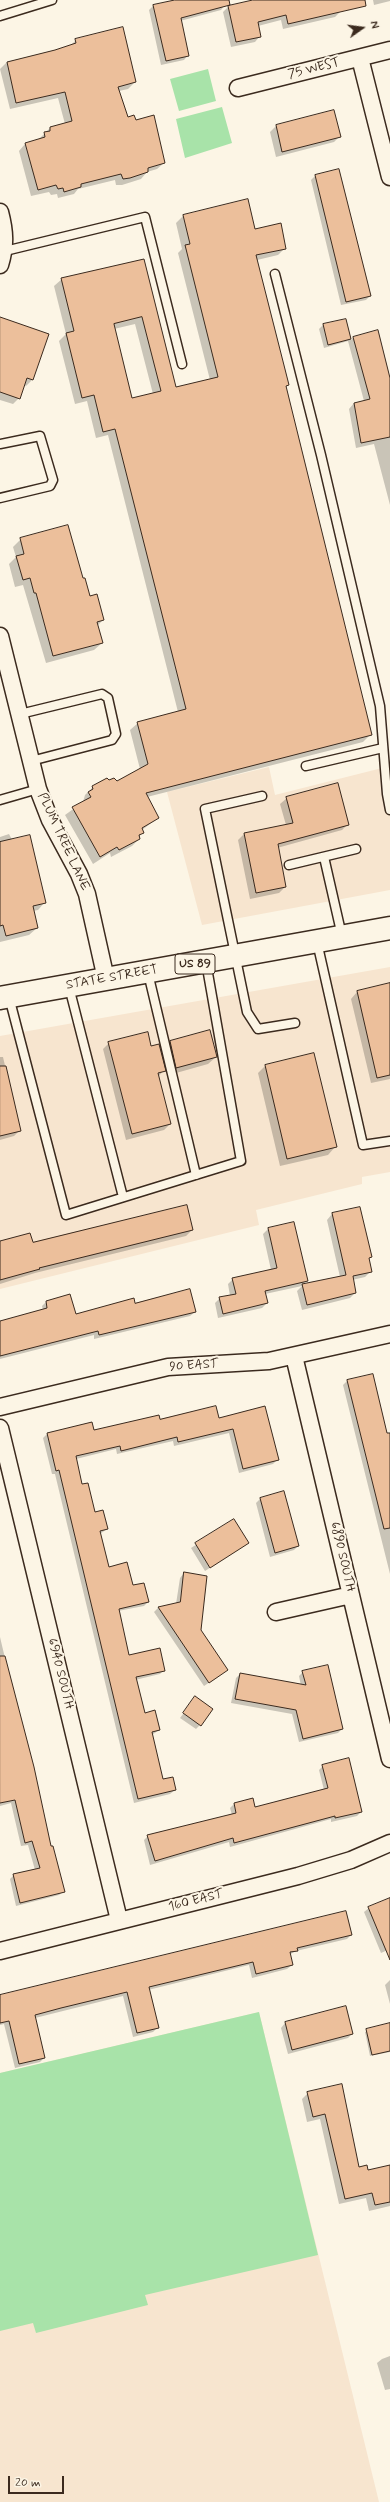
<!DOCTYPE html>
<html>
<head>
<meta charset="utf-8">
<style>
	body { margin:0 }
	#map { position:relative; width:390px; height:2502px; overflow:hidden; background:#fcf5e5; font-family:Mynerve,sans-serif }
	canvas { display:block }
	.north { position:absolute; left:342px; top:8px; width:40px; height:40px; -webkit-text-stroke:3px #fcf5e5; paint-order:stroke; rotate:76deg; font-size:11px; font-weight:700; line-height:16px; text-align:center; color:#3b2a1e }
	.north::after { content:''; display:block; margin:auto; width:14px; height:18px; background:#3b2a1e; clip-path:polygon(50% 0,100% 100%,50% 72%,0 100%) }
	.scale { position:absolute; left:8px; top:2476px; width:56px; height:18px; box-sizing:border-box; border:2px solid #3b2a1e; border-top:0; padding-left:5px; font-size:12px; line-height:14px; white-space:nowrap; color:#3b2a1e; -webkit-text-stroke:3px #fcf5e5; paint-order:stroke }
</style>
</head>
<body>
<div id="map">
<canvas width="390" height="2502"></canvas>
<div class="north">N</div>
<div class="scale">20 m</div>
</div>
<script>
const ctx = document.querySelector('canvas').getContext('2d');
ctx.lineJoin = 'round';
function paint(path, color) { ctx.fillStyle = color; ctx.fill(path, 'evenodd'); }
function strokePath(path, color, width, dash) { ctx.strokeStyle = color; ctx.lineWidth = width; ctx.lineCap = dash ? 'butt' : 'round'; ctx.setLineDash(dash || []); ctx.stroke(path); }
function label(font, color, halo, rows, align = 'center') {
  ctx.font = font + ' Mynerve,sans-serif'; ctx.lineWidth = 4; ctx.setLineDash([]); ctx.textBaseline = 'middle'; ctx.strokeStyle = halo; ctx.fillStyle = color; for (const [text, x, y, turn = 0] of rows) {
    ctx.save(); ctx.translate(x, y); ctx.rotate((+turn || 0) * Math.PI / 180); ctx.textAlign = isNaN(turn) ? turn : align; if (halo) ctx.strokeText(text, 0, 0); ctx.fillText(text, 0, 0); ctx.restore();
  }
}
paint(new Path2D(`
	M390,766V890L202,925L167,792L269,767L275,795Z
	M390,967V1172L362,1177V1184L256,1210L259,1225L0,1289V1036Z
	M259,2012L379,2502H0V2073Z`), '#f7e5cf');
paint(new Path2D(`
	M208,69L216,101L179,111L170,79Z
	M222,107L232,143L185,158L176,119Z
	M259,2012L318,2255L145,2295L148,2305L36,2333L33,2323L0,2331V2073Z`), '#a8e3a9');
paint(new Path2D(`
	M180,0H224L225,5L221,10L180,21L188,55L184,60L161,65L149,10L153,6Z
	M257,0H338L341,11L335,17L283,29L281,20L258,26L260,36L255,42L231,47L223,12L228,7Z
	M373,0H390V1L374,5Z
	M76,40L135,82L128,89L119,91L128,118L164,163L157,169L147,172L141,179L122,185H116L115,180L78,189L74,194L58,198L57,194L51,195L49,192L31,196L19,151L25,144L38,140L50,128L65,124L58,98L10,109L0,69L7,62L69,47Z
	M333,111L340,136L334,142L276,157L270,132L276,126Z
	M315,176L370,296L366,300L341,305L311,180Z
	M183,216L254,230L285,248L278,255L257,260L288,385L285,388L371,734L363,742L147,797L158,818L142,830L139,839L132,846L111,857L110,853L93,864L65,815L83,802L85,795L93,787L117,782L140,769L130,730L138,723L178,712L108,435L96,438L87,401L75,404L59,341L66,334L54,286L62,279L144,260L175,388L210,380L178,253L182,249L176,223ZM135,324L153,394L132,399L114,329Z
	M0,318L48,335L32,380L26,386L24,385L19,398L13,404L0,400Z
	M346,320L351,340L353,338L390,382V505L374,444L356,448L349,409L354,403L364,401L348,341L324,348L319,329L323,325Z
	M21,539L82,580L103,620L97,626L102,643L94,650L46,663L23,585L15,587L9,564L16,557L13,547Z
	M287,798L348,824L342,830L277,848L285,887L279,893L250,899L238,840L244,834L286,825L280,804Z
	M9,834L45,902L38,910L33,911L37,928L29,935L0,942V837Z
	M390,984V1079L371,1083L351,999L357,992Z
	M170,1042L216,1057L208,1064L169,1075L163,1049Z
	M109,1043L151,1047L164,1070L158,1077L170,1124L164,1130L126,1140L103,1049Z
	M0,1057H3L20,1130L14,1136L0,1140Z
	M265,1066L335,1147L328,1155L280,1166L258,1073Z
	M332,1214L371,1257L368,1259L371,1271L365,1277L352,1280L355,1293L350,1298L302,1310L297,1291L302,1286L265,1294L267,1303L262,1308L218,1318L215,1303L220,1298L230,1296L228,1284L233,1279L271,1270L263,1234L268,1229L307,1281L302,1285L340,1277L327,1220Z
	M192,1230L186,1236L35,1273L0,1284V1242L32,1243Z
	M46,1302L75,1315L134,1304L195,1312L190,1316L94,1339V1335L0,1359V1322L43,1310L42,1306Z
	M373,1375L386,1434L390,1437V1574L343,1385L347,1381Z
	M264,1407L277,1460L273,1464L239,1473L229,1433L174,1446L173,1441L117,1454L116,1449L76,1459L81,1485L94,1514L107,1529L100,1534L108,1568L148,1602L144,1606L118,1611L129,1657L164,1670L160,1674L135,1680L144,1714L159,1730L152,1735L162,1780L175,1790L170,1794L134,1803L55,1474H52L43,1438L48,1433L93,1431L159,1420L218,1419Z
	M284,1493L298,1546L294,1550L270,1557L256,1503L260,1499Z
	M234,1520L248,1543L205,1571L191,1548Z
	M184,1573L205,1596L200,1630L222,1674L204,1686L154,1612L158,1608L176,1604L180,1578Z
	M0,1637L50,1848L64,1891L59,1895L16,1906L10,1879L14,1875L35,1870L28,1845L21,1846L11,1803L0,1806Z
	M303,1672L342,1729L338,1733L299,1742L292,1714L231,1703L236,1678L240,1674L301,1686L299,1676Z
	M195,1698L200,1725L196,1729L180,1718Z
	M323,1766L361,1812L357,1816L331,1822V1819L230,1847L229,1842L150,1865L144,1840L148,1836L232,1815L230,1808L234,1804L252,1800L254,1808L324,1790L319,1770Z
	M390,1899V1949L381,1953L364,1912L369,1908Z
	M351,1935L347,1939L296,1951L289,1955L292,1965L287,1969L252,1978L249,1965L148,1990L158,2027L153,2032L133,2037L123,1996L35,2018L44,2058L40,2062L15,2068L4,2024L0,2025V1997Z
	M390,1980V2004L385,1985Z
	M345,2008L352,2034L348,2038L288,2054L281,2028L285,2023Z
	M390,2024V2052L370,2056L365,2032Z
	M341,2085L358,2169L367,2171L390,2167V2206L369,2211L366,2198L339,2204L320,2119L307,2122L302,2099L308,2093Z
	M390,2356V2389L385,2390L377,2363L382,2359Z`), '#0003');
const building = new Path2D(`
	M175,0H229L230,5L181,18L189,56L166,61L153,5Z
	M253,0H365L366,6L288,24L286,15L258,22L261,37L236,42L228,6Z
	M123,27L136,82L118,87L128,117L134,115L136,120L154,115L165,163L148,168V172L130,178L123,179L121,174L81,184V187L64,192L63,188L58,189L56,185L38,190L25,143L45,137L44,132L50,131V127L72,121L65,92L16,103L7,62L55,50L76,43L75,39Z
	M334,110L341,137L282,152L276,125Z
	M339,169L371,296L346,302L315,175Z
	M248,199L255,229L281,223L286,249L256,255L289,385L286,386L372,735L146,793L159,818L142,828L144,833L139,835L140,839L119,850L117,847L100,857L72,807L91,797L88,792L93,789L92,786L107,778L109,780L114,778L117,781L148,764L137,722L186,709L115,429L103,432L94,395L82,398L66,333L74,331L61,278L144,259L176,387L218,377L185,245L190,244L183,215ZM142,317L161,391L132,398L114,324Z
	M0,317L49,334L33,380L27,378L20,399L0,392Z
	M346,319L351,339L328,345L323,324Z
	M378,330L390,378V437L361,443L354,403L370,399L353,337Z
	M68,525L83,578H85L90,596L97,594L104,620L97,622L103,643L53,656L36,593H34L30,578L23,580L16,556L24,554L20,538Z
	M338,783L349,825L278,844L286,887L256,893L244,833L293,823L286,797Z
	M30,835L46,903L33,906L38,928L6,936L3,925L0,926V842Z
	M390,983V1075L377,1078L357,991Z
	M210,1030L217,1057L176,1068L170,1041Z
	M148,1032L151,1046L159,1044L166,1071L158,1073L171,1124L132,1134L108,1042Z
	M314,1053L337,1147L287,1159L265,1065Z
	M0,1066H6L21,1131L0,1136Z
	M187,1205L193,1230L39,1268L40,1269L0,1280V1241L30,1233L33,1242Z
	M360,1207L372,1257L369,1258L372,1272L353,1276L356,1293L307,1305L302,1284L346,1275L332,1213Z
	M294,1222L308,1281L265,1291L268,1303L223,1314L219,1297L236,1294L232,1278L277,1268L268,1228Z
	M190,1289L196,1312L99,1335L98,1331L0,1356V1321L47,1308L46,1301L70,1294L76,1314L134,1298L135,1303Z
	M373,1374L387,1433H390V1528L384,1529L347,1380Z
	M216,1406L219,1418L265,1406L279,1460L243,1469L233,1429L178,1442L177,1437L121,1451L120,1446L76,1456L82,1484L88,1483L95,1512L103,1510L108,1529L100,1531L109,1567L127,1562L133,1585L144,1583L149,1602L119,1609L129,1655L160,1648L165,1671L136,1677L145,1713L155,1710L160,1730L152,1732L163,1779L173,1777L176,1790L138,1799L59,1470L56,1471L47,1433L92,1422L94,1430L159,1415L160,1419Z
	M284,1491L299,1546L275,1553L260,1498Z
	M234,1519L249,1543L210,1568L195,1543Z
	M184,1572L207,1576L201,1630L228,1670L209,1683L158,1607L180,1602Z
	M0,1656H5L34,1767L51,1846H53L65,1892L20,1903L13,1874L40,1868L32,1841L25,1843L15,1800L0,1803Z
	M328,1665L343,1729L303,1739L296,1710L235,1699L240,1673L306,1685L302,1671Z
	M195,1696L213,1709L201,1726L183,1713Z
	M349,1758L362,1812L335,1818V1816L234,1843L233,1838L155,1861L147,1835L236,1813L234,1803L253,1798L255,1807L328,1788L322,1765Z
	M390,1898V1960L368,1907Z
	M346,1911L352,1935L297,1948L298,1951L290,1952L293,1965L256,1974L253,1962L149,1987L159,2028L137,2033L127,1992L61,2008L35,2015L45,2058L19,2064L9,2021L0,2023V1995Z
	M346,2006L353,2034L292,2050L285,2022Z
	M390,2023V2051L372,2055L366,2029Z
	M342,2084L359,2167L367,2165L368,2170L390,2165V2202L375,2205L372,2193L345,2199L325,2114L313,2117L307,2092Z`);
paint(building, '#ecbf9b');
strokePath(building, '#3b2a1e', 1);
const lane = new Path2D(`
	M0,16L52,0
	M5,251L145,217L182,364
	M275,274L321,455L380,706L387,794L390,810
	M0,444L40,436L53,480L50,486L0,498
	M20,714L102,694L108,698L116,734L112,740L31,761
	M306,766L383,748
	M262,796L205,809L247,1012L258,1029L295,1023
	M0,800L38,789
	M324,857L342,936
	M289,865L356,849
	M317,942L363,1145L390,1141
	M148,973L196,1175
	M69,987L123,1197
	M9,997L66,1215L241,1161L206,962`);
const street = new Path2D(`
	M360,58L390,177
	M238,88L390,50
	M0,212C5,231 6,246 0,265
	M0,636L38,789L50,820L79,874L87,894L106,979
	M294,1356L390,1759
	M0,1407L168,1367L269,1361L390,1334
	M0,1428L119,1920
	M276,1612L351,1595
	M0,1951L298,1876L351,1860L390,1843`);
const primary = new Path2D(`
	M0,998L390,928`);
strokePath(lane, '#3b2a1e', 11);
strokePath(street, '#3b2a1e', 19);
strokePath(primary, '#3b2a1e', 25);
strokePath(lane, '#fcf5e5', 8);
strokePath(street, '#fcf5e5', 16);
strokePath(primary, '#fcf5e5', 22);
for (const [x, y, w] of [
	[195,964,40]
]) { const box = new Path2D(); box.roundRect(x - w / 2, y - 10, w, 20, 3); ctx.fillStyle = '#fcf5e5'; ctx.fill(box); strokePath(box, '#3b2a1e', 1); }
label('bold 12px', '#3b2a1e', null, [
	["US 89",195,964]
]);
label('13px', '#3b2a1e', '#fcf5e5', [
	["75 WEST",314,69,-14],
	["PLUM TREE LANE",63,842,65],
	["STATE STREET",112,978,-10],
	["90 EAST",194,1366,-4],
	["6890 SOUTH",342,1557,77],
	["6940 SOUTH",60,1674,76],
	["160 EAST",196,1901,-14]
]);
</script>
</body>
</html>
